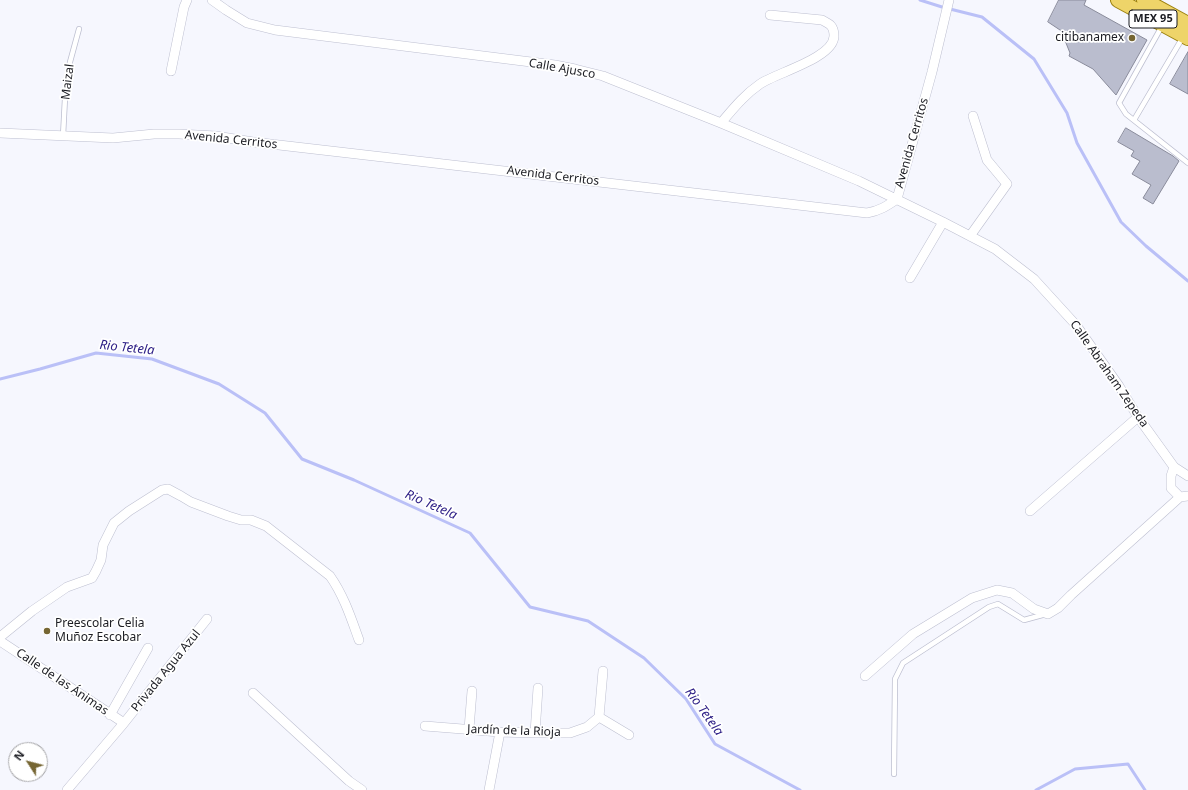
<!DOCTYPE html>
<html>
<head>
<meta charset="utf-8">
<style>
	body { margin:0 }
	#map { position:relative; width:1188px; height:790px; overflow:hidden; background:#f6f7fe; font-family:"Noto Sans",sans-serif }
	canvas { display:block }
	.north { position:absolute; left:8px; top:742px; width:40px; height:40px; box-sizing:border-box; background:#fff; border:1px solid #a4a4a7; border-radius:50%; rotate:306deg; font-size:11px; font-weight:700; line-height:16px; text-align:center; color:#1b1c22 }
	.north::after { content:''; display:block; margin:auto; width:14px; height:18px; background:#766633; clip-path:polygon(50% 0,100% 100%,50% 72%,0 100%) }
</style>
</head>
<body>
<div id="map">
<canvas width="1188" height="790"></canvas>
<div class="north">N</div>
</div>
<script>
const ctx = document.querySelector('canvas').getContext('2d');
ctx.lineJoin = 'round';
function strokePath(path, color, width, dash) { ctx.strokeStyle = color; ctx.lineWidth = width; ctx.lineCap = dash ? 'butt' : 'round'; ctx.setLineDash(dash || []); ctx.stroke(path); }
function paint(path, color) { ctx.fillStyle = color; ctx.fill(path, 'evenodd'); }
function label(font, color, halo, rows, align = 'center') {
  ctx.font = font + ' "Noto Sans",sans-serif'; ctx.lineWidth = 3.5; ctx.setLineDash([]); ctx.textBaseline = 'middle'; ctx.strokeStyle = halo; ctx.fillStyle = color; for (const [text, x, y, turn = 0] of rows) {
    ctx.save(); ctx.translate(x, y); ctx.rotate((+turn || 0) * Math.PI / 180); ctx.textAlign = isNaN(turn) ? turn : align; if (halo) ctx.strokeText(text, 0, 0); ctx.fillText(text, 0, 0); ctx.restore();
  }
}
strokePath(new Path2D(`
	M920,0L942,7L982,17L1034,59L1067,113L1077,143L1121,222L1146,246L1188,281
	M0,379L40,369L96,353L152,359L219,384L265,413L302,459L354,480L470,533L530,607L588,621L644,658L686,699L715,744L800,790
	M1036,790L1075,769L1128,764L1145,790`), '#bac0f7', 3);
const building = new Path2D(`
	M1059,0H1086L1084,5L1147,40L1116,95L1093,69L1069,56L1070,53L1066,43L1061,37L1063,32L1048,22Z
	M1188,52V94L1170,84Z
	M1126,128L1173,156L1179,161L1153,204L1143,198L1151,185L1132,174L1140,161L1131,156L1134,151L1118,142Z`);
paint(building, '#babdce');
strokePath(building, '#898b9b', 1);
const service = new Path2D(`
	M1162,26L1119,103L1126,114L1188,163
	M1134,120L1183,37
	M63,136L65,98L70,62L79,29
	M894,774L895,679L903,663L989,607L998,604L1024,620L1046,614`);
const minor = new Path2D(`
	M212,0L226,10L247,23L275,30L555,65L575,69L603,76L721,123L859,181L943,222L995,249L1034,279L1076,325L1119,386L1138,417L1174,467L1188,476
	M171,71L184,7L187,0
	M721,123C733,109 744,95 760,84C776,73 834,58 834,36C834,26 830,24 822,20L770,15
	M0,133L113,138L154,134H179L216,136L253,142L867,213C879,211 887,206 897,199L932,72L949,0
	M970,236L1007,184L987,160L973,116
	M910,278L943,222
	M1174,467L1171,476V488L1180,497L1188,496
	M1030,511L1138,417
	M0,637L32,611L67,587L92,578L96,571L101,560L103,545L114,523L129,511L162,490L168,489L181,496L191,502L228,516L241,520H251L266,526L330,576C344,596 351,618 359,640
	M0,641L124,723
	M865,676L913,634L972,598L997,590L1012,593L1034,609L1048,614L1058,608L1071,595L1180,497
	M253,693L349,781L362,790
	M110,715L148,648
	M599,717L603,671
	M599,717L629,735
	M425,726L500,732L535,733H570L587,727L599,717
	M469,729L472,691
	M535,733L538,688
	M67,790L124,723L207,619
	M489,790L500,732`);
const primary = new Path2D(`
	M1118,0L1188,38
	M1144,0L1188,24`);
strokePath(service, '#bdbfd0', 6);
strokePath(minor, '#bdbfd0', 10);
strokePath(primary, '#9c810f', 16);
strokePath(service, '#fff', 4.5);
strokePath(minor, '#fff', 9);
strokePath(primary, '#eed469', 14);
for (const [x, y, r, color] of [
	[1132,38,4,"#766633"],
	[47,631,4,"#766633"]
]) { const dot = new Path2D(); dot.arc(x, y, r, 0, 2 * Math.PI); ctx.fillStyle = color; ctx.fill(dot); strokePath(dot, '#fff', 1.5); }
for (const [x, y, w] of [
	[1153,19,48]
]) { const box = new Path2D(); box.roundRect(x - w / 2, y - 9, w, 18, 3); ctx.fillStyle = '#fff'; ctx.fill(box); strokePath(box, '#1b1c22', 1); }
label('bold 11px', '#1b1c22', null, [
	["MEX 95",1153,19]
]);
label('12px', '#1b1c22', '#fff', [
	["citibanamex",1124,38],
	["Preescolar Celia",55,624,"left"],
	["Muñoz Escobar",55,638,"left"]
], 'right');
label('12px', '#1b1c22', '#fff', [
	["Calle Ajusco",562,69,10],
	["Maizal",68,82,-83],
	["Avenida Cerritos",231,140,6],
	["Avenida Cerritos",912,143,-74],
	["Avenida Cerritos",553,176,7],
	["Calle Abraham Zepeda",1109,374,55],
	["Privada Agua Azul",166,671,-51],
	["Calle de las Ánimas",62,682,34],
	["Jardín de la Rioja",514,731,2]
]);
label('italic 13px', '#2f2187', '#fff', [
	["Rio Tetela",127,348,6],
	["Rio Tetela",431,505,24],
	["Rio Tetela",704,712,54]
]);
</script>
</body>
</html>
